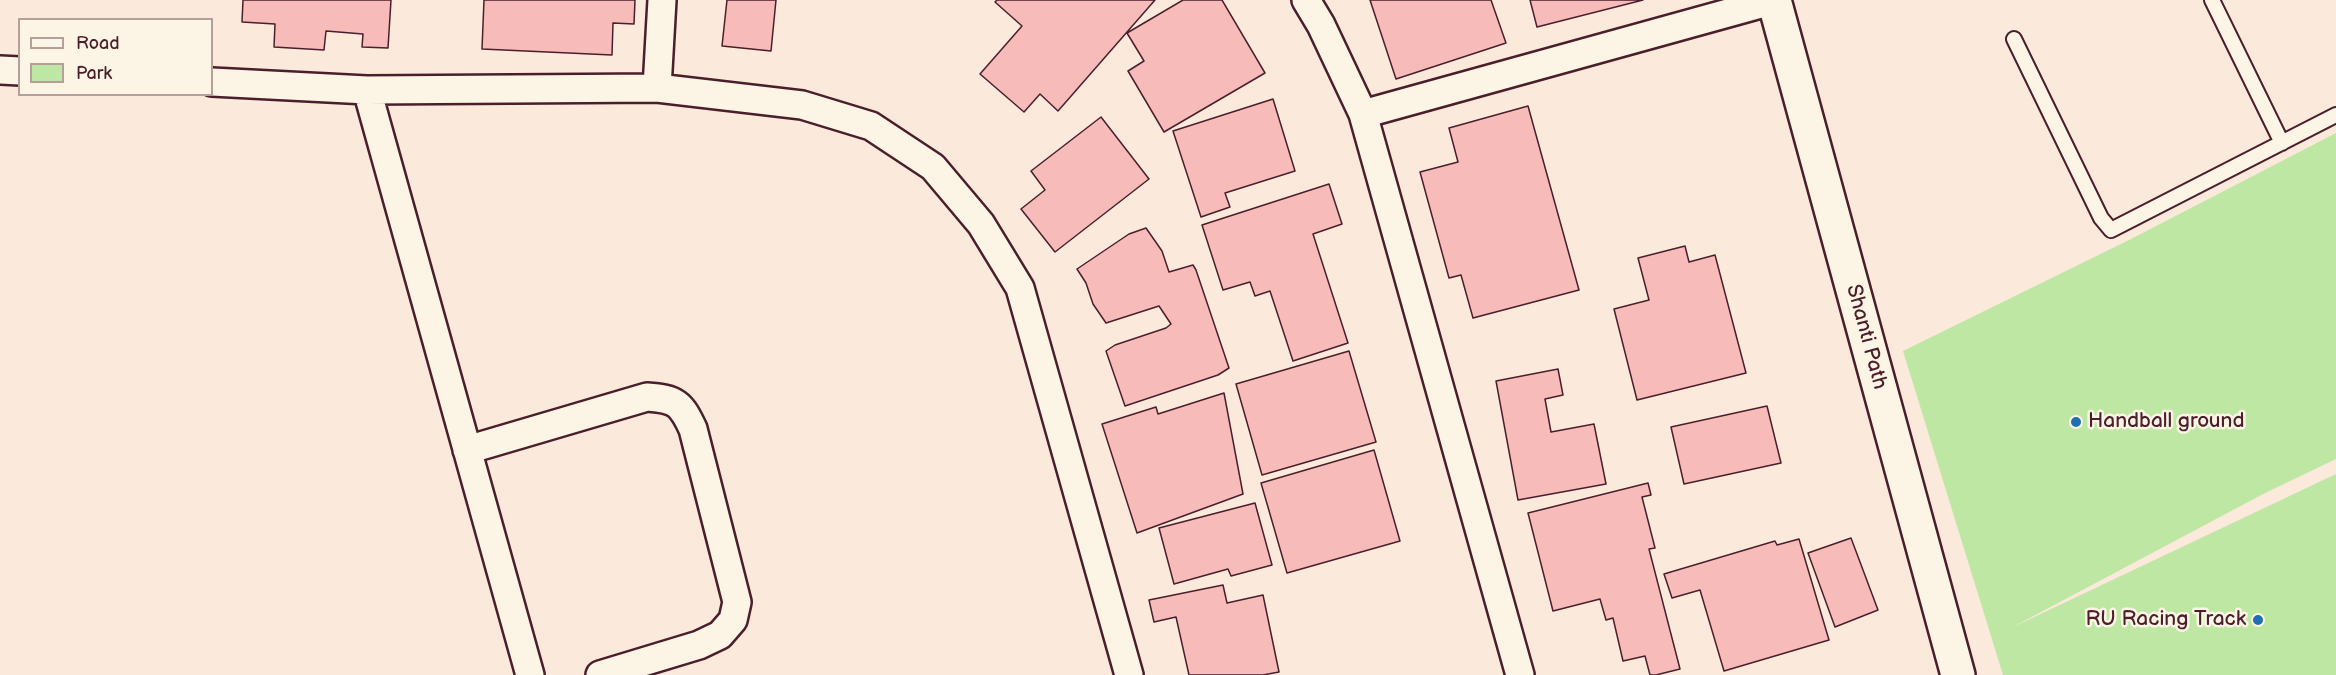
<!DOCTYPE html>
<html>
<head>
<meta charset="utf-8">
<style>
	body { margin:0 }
	#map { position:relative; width:2336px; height:675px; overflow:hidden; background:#fbe9dc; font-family:"Balsamiq Sans",sans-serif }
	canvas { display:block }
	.legend { position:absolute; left:18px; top:18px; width:195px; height:78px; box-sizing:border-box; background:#fcf5e5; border:2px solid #b59f9b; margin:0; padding:8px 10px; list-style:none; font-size:18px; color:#4a1f2b }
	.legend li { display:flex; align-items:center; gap:12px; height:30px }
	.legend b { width:30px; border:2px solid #b59f9b }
</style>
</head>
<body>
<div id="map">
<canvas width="2336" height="675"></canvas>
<ul class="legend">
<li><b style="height:8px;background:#fcf5e5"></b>Road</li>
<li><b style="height:16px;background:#bee7a3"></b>Park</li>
</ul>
</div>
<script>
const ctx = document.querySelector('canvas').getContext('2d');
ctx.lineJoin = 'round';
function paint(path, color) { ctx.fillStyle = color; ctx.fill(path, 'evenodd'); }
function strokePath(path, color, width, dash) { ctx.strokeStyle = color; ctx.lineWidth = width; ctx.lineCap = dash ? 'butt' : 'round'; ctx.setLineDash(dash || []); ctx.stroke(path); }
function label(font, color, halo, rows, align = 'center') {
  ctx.font = font + ' "Balsamiq Sans",sans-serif'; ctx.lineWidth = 5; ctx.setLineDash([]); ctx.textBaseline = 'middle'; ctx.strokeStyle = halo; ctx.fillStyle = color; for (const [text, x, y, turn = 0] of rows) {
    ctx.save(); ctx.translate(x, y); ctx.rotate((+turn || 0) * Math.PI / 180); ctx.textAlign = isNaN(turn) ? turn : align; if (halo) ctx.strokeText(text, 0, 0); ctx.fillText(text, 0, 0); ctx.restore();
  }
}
paint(new Path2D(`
	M2336,133V459L2265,493L2011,628L2336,474V675H2003L1903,351L2131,239Z`), '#bee7a3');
const building = new Path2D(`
	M243,0H391L388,48L362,47L363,34L326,31L324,50L274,47L275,24L242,22Z
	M484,0H635L634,24L613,23L612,55L482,49Z
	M727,0H776L771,51L722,46Z
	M997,0H1155L1058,111L1040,94L1024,112L980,74L1022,26L995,2Z
	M1183,0H1222L1265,73L1164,132L1128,71L1144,61L1127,33Z
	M1370,0H1491L1506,43L1396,79Z
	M1530,0H1643L1537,27Z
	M1273,99L1295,171L1225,193L1230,207L1201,217L1173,131Z
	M1528,106L1579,290L1473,318L1461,275L1449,278L1420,172L1458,162L1449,128Z
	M1101,117L1149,179L1055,252L1021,209L1045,190L1031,171Z
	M1329,184L1342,224L1313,234L1348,343L1293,361L1270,291L1255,296L1250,282L1223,290L1202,225Z
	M1146,228L1162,251L1169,272L1193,265L1196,270L1229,368L1218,375L1125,406L1106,351L1115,345L1166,328L1171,324L1159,306L1106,323L1093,304L1086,283L1077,269L1129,234Z
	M1685,246L1689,262L1715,255L1746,373L1637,400L1614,309L1649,300L1638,258Z
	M1349,351L1376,442L1262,475L1236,384Z
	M1558,369L1563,395L1545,399L1551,432L1594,424L1606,484L1518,500L1496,381Z
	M1224,393L1243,494L1137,533L1102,424L1156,407L1158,414Z
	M1767,406L1781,463L1684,484L1671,427Z
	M1374,450L1400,541L1287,573L1261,483Z
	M1648,483L1651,495L1642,497L1655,548L1649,549L1680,669L1656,675H1650L1645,656L1623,661L1613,618L1606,620L1600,599L1553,611L1528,513Z
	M1255,503L1272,565L1231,576L1228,569L1174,584L1159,528Z
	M1851,538L1878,610L1835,627L1808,553Z
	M1799,539L1829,640L1724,671L1700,590L1672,598L1664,574L1775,541L1777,545Z
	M1223,585L1227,603L1263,595L1279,672L1263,675H1189L1176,617L1154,622L1149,600Z`);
paint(building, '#f7bbb9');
strokePath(building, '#4a1f2b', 1.5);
const lane = new Path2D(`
	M2212,0L2282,143
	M2014,39L2101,218L2111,230L2336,115`);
const street = new Path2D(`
	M1306,0L1321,25L1363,114L1520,675
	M0,70L20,71
	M212,82L367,90L657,88L802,105L871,126L933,167L981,224L1020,288L1129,675
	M657,88L662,0
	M367,90L530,675
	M1363,114L1775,0
	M467,450L647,397C676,399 681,403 693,429L737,602L733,620L720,635L699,645L600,675`);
const secondary = new Path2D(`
	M1774,0L1958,675`);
strokePath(lane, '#4a1f2b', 18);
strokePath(street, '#4a1f2b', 32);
strokePath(secondary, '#4a1f2b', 38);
strokePath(lane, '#fcf5e5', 14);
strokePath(street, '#fcf5e5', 27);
strokePath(secondary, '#fcf5e5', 33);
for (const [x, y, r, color] of [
	[2076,422,6,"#1f6fb2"],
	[2258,620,6,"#1f6fb2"]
]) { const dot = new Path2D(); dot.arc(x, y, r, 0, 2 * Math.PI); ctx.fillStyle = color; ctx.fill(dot); strokePath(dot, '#fcf5e5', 2); }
label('21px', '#4a1f2b', '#fcf5e5', [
	["Shanti Path",1866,337,75]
]);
label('21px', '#4a1f2b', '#fcf5e5', [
	["Handball ground",2088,422],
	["RU Racing Track",2246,620,"right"]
], 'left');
</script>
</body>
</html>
